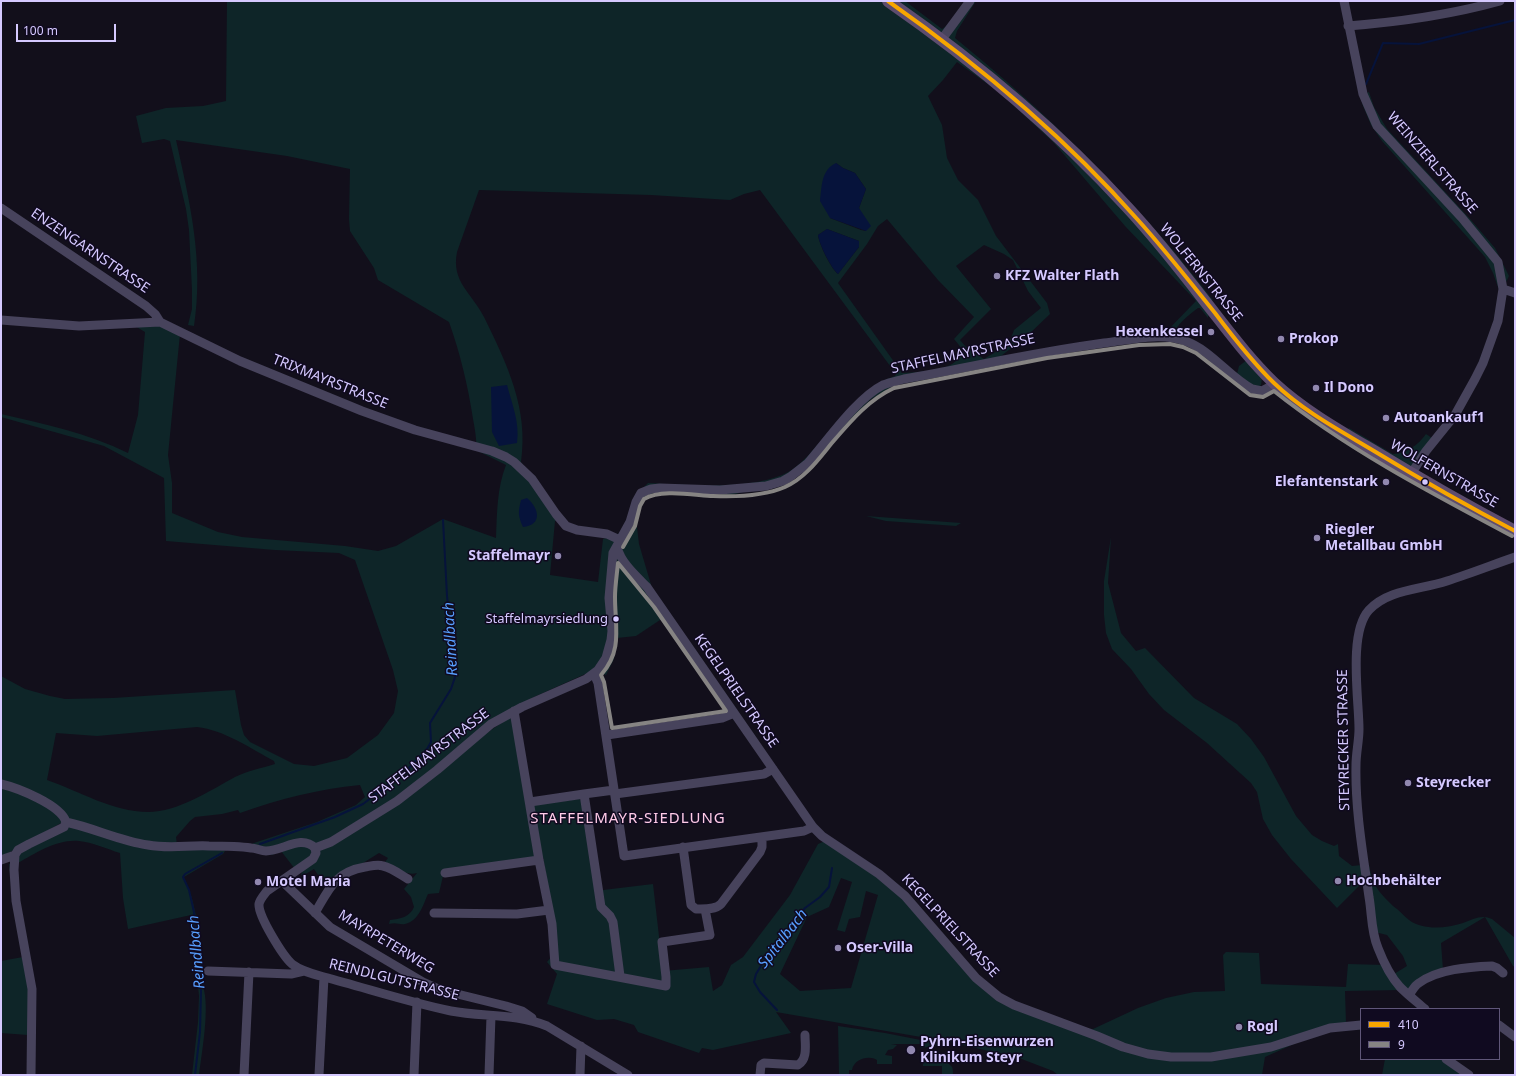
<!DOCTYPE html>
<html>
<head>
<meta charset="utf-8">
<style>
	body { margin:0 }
	#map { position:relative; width:1516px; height:1076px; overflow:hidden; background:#120f1b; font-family:"Noto Sans",sans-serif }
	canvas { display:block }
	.frame { position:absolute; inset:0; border:2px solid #d5c9ff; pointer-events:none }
	.legend { position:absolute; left:1360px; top:1008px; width:140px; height:52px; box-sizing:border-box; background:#100a20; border:1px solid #5f5679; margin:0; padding:5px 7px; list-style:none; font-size:12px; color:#d5c9ff }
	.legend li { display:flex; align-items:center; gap:8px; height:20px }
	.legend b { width:20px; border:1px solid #5f5679 }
	.scale { position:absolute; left:16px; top:24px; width:100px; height:18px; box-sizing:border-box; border:2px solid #d5c9ff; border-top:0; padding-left:5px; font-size:12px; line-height:14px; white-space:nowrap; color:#d5c9ff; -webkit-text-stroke:3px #100a20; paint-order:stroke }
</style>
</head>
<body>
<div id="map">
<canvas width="1516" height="1076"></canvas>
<div class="frame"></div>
<ul class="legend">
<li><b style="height:5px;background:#f7a600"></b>410</li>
<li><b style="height:5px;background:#868483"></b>9</li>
</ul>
<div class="scale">100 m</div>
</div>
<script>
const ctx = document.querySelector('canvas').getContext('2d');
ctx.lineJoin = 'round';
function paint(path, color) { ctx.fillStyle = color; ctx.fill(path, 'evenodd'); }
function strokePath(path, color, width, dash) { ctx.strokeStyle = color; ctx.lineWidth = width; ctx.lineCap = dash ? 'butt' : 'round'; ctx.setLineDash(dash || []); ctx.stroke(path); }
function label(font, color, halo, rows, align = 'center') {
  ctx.font = font + ' "Noto Sans",sans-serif'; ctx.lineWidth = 3; ctx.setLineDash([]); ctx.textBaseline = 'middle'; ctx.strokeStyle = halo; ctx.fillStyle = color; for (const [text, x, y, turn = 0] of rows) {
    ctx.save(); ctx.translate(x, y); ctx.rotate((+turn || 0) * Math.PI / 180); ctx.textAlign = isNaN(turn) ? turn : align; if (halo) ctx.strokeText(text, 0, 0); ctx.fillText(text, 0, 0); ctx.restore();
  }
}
paint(new Path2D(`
	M227,1H905L942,29L949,24L967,1H976L957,31L955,38C1028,97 1097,163 1159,234C1178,255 1195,278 1213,300L1210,302L1208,318L1200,308H1198C1187,316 1179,323 1172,335L1149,341L1096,347L895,385L870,400L805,470L743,492L732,495L662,492L654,493L646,496L638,511L637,527L639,544L652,588L669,614L636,636L617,638L614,659L606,675L594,670L534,697L485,734L509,718L513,720L526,806L579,799L582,801L595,891L653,884L663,971L709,967L713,991L722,985L731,965L743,957L790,895L818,844L825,841L892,882L977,975L1000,995L1084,1028L1093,1029L1138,1008L1166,998L1194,992L1225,991L1223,955L1226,952L1259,953L1261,984L1346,987L1348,964L1385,965L1401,990L1345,991L1346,1023L1316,1034L1265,1057L1262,1075H1058L1053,1071L1019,1058L950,1042L776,1012L791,1033L713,1050L702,1048L699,1053L638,1032L634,1025L614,1019L597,1020L547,1004L557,974L547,962L552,956L550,897L543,857L444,872L439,893L428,894C423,905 419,921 405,924C399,925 397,922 389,924L390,920C400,919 410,917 414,907L411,897L404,889L417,873C406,876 395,868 385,862L388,858L379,853L363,863L338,874L325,885L314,869L304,875H301L302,872L295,869L281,851L272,855L250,845L254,843L317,822L356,805L365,797L360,785C319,789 279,799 240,813L238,810L222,814L195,817L190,821L176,837L177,845L166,846L61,823L5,855L1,864V676L25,689L50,696L65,699L113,698L235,690L241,725L244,735L250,742L294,764L314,766L347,758L378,735L394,713L398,691L393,670L355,560L339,553L275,550L166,541L164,478L104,446L1,417V414C44,424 88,433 128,453L138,415L145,332L135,326L156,325L180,334L168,455L172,483V513L218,532L242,537L345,546L378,551L396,546L443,519L496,538C497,513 497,488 506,465L476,450C477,440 475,430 473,419C468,386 460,353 449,322L378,280L374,268L350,231L349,219L350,169L287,156L176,140C190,203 204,261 194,326L188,325L192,309V290L189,230L186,209L170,141L164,139L142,143L136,116L166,108L203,106L226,101ZM957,62L1000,93L1054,143L1125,226L1196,301L1163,335L1001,356L1027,336L1050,314L1047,303L996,236L978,200L958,180L947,158L942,125L928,96L943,80ZM836,163L843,168L855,173L866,189L859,208L866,231L861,230L830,218ZM479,190L651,195L730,200L744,194L760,190L896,374L895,376C861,386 836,425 812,451C806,458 798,466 790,471C756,491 686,485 648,483L641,490L620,533L603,539L598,582L550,575L555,521L564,520L521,462C529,409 507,364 484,317C472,293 451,282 457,252ZM887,219L938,280L974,317L954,339L963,350C961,353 959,358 957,360C946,372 916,372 902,373L838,283L867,244L878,226ZM827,229L859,241V247L838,274C831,269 819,244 818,235ZM984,245L1004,254L1013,260L1028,291L1041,308L1014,330L1011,338L997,351L984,359L966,347L960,340L991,309L956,266ZM197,727C224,730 250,748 274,761L275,764C262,768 247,771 235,777C209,791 178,812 148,812C113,812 79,791 47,780L56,733L97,736ZM841,878L852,882L837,930L845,932L849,919L860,917L866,891L878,895L851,988L800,991L780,974L807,917L829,907Z
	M1369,92L1374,107L1387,129L1471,220L1495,248L1509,276L1506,282L1502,312L1481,374L1411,467L1348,429L1349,428L1393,454C1407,453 1418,445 1426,434L1432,438L1457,405L1473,377L1493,325L1499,290L1493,273L1485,257L1382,141L1371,125L1363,106L1360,95Z
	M1247,360L1262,378L1261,385L1258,387L1253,386L1237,374L1239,366Z
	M866,516L961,523L956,526L886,521Z
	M1111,537L1108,583L1121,633L1136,651L1145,648L1194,698L1237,724L1251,739L1264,757L1296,816L1312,835L1322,841L1334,846L1338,844L1339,856L1352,866L1362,865L1363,882L1337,908L1291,859L1272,835L1263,819L1257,792L1251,783L1207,743L1164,710L1149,694L1131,669L1112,649L1106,633L1104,615V581Z
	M68,827H72L134,843L222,849L225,851L223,854L184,877C200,911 200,950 203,986C210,1008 202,1051 199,1075H192L198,1022L199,996L191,915L128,929L123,898L120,853C107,849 92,842 79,841C57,839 36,853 18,863L16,880L32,973L28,1035L1,1033V961L23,957L13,904L9,864L18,863L20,853Z
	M1365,865H1369C1373,886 1378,891 1393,906C1399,910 1404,916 1409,920C1424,931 1447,928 1463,923C1473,919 1482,914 1492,919L1515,938V967L1513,966L1485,917L1441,943L1443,970L1410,990L1406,989L1394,974L1407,966L1403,956L1387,935L1375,932Z
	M838,1026L885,1033L941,1044V1045L921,1048L920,1046L923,1044H891L897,1045L893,1049L888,1050L885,1055L892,1056V1064H877V1060C869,1055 854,1059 852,1070H849V1074L851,1075H839Z
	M923,1057C930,1058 949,1061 952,1067C953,1069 953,1073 953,1074H942V1066H923Z
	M1385,1059H1442L1464,1075H1382Z`), '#0e2528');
paint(new Path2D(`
	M836,163L843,168L855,173L866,189L859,208L871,226L866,231L830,218L820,201C822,186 821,170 836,163Z
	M827,229L859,241V247L838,274C831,268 819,244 818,235Z
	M507,385C512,404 520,423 517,443L499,446L492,432L491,387Z
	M527,498C539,508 543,525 523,527C518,516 518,512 521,500Z`), '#06133b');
strokePath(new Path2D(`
	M1366,84L1383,43L1419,44L1515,20
	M260,844L335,817L363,804L406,771L427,749L431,742L430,723L451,689L455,677L447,596L443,520
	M777,1010L760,992L754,982L756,974L764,961L785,940L795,920L805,908L820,897L829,887L832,868
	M195,1075L200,1032L201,991L194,912L189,890L183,877L185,874L222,853`), '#06133b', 2);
strokePath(new Path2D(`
	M1344,1L1363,94L1377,126L1462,218L1498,262L1503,289L1498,321L1483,363L1475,379L1455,415L1426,451L1411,474
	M1348,26C1400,22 1450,15 1500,1
	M942,39L970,1
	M1,208L146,306L155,314L160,322
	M1503,289L1515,293
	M1,320L79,326L160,322L240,361L362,411L415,430L492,451L506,457L514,462L532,479L556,514L566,526L577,530L607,534L620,540
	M617,547C621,563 636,576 647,587L813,827L822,836L879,874L905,896L976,978L999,997L1014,1005L1097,1036L1123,1047L1148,1054L1171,1057H1211L1271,1047L1330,1028L1361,1025
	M594,674L598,683L624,856L804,831L813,827
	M514,711L539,860L552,924L555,965L666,986V977L662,942L710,935L705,909
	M607,735L722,718L734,713
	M1,784C18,788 61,805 66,822
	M584,794L614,790
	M615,794L764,774L773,769
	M530,802L584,794L601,907L610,916L613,922L620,976
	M66,822C94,828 120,841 148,845C169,849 189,845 209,846C223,846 238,846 251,848C256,848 261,851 266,851C283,851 301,834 315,848
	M683,847L691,905L696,909C704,909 715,910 721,904L760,852L762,847V837
	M315,848L331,842L397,801L437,770L491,724L522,707L586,679L598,670L606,658L611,640L612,631L609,598L613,553L630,522L636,502L641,493L651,489L660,488L720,490L766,486L783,481L790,477L808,463C828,440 857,398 883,385C890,382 897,381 904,379C971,367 1037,352 1104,343C1130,340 1160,332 1185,341C1211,350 1228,376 1252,389L1262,391L1275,384
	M315,848L316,853L313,859L267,891C264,895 260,899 259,904C258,916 283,956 292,964C301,971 313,974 324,977C366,988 408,1002 451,1011C482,1017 516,1013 547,1026L628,1075
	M1,860L15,855
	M445,873L539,860
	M282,881L330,927L423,982L441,990L506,1006L522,1011L532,1018
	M315,913C329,889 335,872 365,867C371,866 378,864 383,866C392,868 401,875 408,879
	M434,913L517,914L549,910
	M208,971L291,974L304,971
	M1409,995C1412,991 1415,985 1419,983C1438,969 1469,967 1492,966L1497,968L1503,973
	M1425,1009C1417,1002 1408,995 1400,987C1391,977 1383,961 1378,948C1371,932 1372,914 1369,897C1363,854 1355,809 1356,765C1356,753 1359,741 1359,729C1359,700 1348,633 1369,610C1389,589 1420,590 1447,581C1469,574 1492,565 1515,557
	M1499,1025L1515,1037
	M1446,1059L1469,1075
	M31,1075L32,989L16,901L14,870L15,855L18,850L29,844L64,827L66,822
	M244,1075L249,972
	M319,1075L324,977
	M414,1075L417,1002
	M489,1075L491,1016
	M580,1075L581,1046
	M760,1075L761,1065L764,1063L798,1065C808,1059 805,1045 805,1035`), '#47435c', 9);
strokePath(new Path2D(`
	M888,1C976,62 1055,128 1127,207C1155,237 1180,269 1204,300C1227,329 1248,358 1274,383C1303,410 1340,431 1374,451C1420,479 1467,506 1515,531`), '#5d4c6e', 12);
strokePath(new Path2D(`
	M888,1C979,65 1064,136 1138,220C1165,250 1190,282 1215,313C1233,337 1252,362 1274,383C1303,411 1339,430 1374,451C1420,479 1467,506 1515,531`), '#f7a600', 4);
strokePath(new Path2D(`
	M623,547L635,526L640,506L644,499C661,489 693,495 713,496C736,497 764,496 785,487C805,478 818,460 831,444C850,422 868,400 894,388L1047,358L1139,345L1170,344L1183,347L1196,353L1250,395L1263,397L1274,391C1347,449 1431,493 1512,536
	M618,563L654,607L726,711L612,728L604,682L601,675C623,650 615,627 615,597C615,586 617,574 618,563Z`), '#868483', 4);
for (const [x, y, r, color] of [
	[997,276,4,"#9188af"],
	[1211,332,4,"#9188af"],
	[1281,339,4,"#9188af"],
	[1316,388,4,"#9188af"],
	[1386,418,4,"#9188af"],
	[1386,482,4,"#9188af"],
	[1425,482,3.5,"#d5c9ff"],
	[1317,538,4,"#9188af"],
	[558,556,4,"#9188af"],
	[616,619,3.5,"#d5c9ff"],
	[1408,783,4,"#9188af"],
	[1338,881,4,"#9188af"],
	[258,882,4,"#9188af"],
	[838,948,4,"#9188af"],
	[1239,1027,4,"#9188af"],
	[911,1050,5,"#9188af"]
]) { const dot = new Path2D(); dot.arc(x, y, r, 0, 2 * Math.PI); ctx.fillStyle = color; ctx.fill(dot); strokePath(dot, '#100a20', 1.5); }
label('13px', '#d5c9ff', '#100a20', [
	["Staffelmayrsiedlung",608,619]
], 'right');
label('14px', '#d5c9ff', '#100a20', [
	["WEINZIERLSTRASSE",1432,163,49],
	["ENZENGARNSTRASSE",90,251,34],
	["WOLFERNSTRASSE",1201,273,51],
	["STAFFELMAYRSTRASSE",963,354,-12],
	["TRIXMAYRSTRASSE",330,382,22],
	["WOLFERNSTRASSE",1444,474,30],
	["KEGELPRIELSTRASSE",736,691,55],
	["STEYRECKER STRASSE",1344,740,-91],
	["STAFFELMAYRSTRASSE",429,756,-37],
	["KEGELPRIELSTRASSE",950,926,47],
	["MAYRPETERWEG",386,942,31],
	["REINDLGUTSTRASSE",394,980,14]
]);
label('bold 14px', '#d5c9ff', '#100a20', [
	["KFZ Walter Flath",1005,276],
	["Hexenkessel",1203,332,"right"],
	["Prokop",1289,339],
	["Il Dono",1324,388],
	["Autoankauf1",1394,418],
	["Elefantenstark",1378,482,"right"],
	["Riegler",1325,530],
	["Metallbau GmbH",1325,546],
	["Staffelmayr",550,556,"right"],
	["Steyrecker",1416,783],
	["Hochbehälter",1346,881],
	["Motel Maria",266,882],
	["Oser-Villa",846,948],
	["Rogl",1247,1027],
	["Pyhrn-Eisenwurzen",920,1042],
	["Klinikum Steyr",920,1058]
], 'left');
label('italic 15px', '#579fff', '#100a20', [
	["Reindlbach",451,639,-93],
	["Spitalbach",783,939,-52],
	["Reindlbach",197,952,-95]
]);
ctx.letterSpacing = '1px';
label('15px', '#ffcbe7', '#100a20', [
	["STAFFELMAYR-SIEDLUNG",628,819]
]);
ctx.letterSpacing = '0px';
</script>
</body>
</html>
